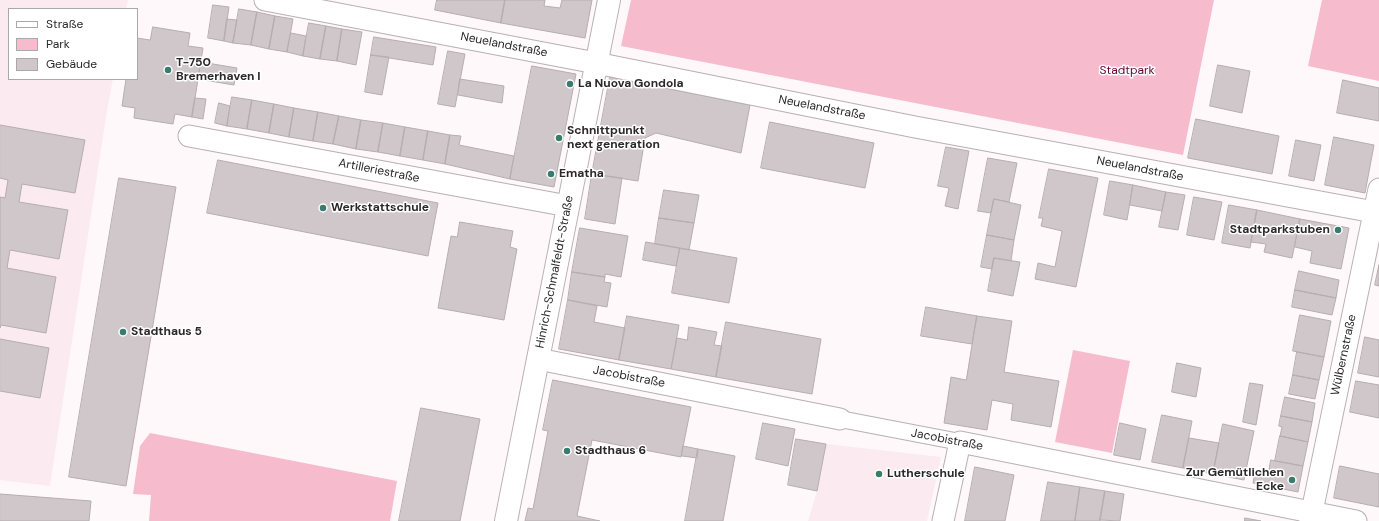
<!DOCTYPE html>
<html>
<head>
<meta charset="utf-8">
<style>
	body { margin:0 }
	#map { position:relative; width:1379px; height:521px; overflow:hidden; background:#fff8fa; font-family:"DM Sans",sans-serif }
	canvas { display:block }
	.legend { position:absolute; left:8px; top:8px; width:130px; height:72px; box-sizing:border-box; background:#fff; border:1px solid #aaa9a9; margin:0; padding:5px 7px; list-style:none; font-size:12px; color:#2b2829 }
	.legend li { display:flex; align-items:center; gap:8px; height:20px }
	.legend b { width:20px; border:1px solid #aaa9a9 }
</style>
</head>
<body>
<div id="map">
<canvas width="1379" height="521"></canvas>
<ul class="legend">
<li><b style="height:5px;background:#fff"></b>Straße</li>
<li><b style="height:11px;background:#f7bbce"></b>Park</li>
<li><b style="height:11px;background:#d0c7ca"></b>Gebäude</li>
</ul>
</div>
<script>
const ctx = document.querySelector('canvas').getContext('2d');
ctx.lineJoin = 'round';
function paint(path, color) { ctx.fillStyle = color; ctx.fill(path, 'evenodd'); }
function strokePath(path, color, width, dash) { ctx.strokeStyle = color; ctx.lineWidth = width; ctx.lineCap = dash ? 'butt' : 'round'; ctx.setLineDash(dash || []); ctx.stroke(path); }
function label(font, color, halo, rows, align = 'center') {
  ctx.font = font + ' "DM Sans",sans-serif'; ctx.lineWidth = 3; ctx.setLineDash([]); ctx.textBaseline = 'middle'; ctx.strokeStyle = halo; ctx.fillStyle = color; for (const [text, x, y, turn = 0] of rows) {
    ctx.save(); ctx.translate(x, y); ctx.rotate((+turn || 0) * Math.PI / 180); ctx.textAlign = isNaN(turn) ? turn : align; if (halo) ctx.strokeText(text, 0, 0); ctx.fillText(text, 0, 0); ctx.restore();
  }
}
paint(new Path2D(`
	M0,0H128L126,9H9V79H113L107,110L50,486L0,480Z
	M826,444L941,457L927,521H808L817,491Z`), '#fbeaef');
paint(new Path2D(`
	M631,0H1214L1183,155L621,46Z
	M1322,0H1379V81L1308,66Z
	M1073,350L1130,361L1112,453L1055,442Z
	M150,433L397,481L390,521H149L151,495L133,494L140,446Z`), '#f7bbce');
const building = new Path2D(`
	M437,0H505L501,23L435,10Z
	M505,0H545L544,6L560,8L562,0H592L585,38L501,23Z
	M213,5L229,7L224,41L208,38Z
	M239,9L257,12L251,45L233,43Z
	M257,12L275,16L269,49L251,45Z
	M275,16L293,19L287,52L269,49Z
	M227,19L237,20L233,43L224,41Z
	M309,23L326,26L320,59L303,56Z
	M326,26L342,29L337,61L320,59Z
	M153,27L190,33L188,46L203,48L192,117L175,114L173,124L134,118L135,108L122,106L126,79H137V38L150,40Z
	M342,29L362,32L356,65L337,61Z
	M291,33L306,36L303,56L287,52Z
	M374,37L436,47L433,65L371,55Z
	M448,51L465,54L455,107L438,104Z
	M371,55L389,57L382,95L365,92Z
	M201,62L237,68L234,85L198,79Z
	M1218,65L1250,71L1242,113L1210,106Z
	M532,66L576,74L554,187L510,179Z
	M610,77L750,105L741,153L656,133L645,138L638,181L592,174Z
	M460,79L504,86L502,103L458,95Z
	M1343,80L1379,88V121L1337,113Z
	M232,97L252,100L247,129L227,126Z
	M195,98L206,99L203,119L192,117Z
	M252,100L274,104L269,133L247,129Z
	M219,103L230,106L227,126L215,123Z
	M274,104L294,108L289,137L269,133Z
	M294,108L318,112L313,141L289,137Z
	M318,112L339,116L333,144L313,141Z
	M339,116L361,120L356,149L333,144Z
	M1196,119L1279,136L1272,174L1188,158Z
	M361,120L383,123L378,152L356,149Z
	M770,122L874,143L865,188L761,168Z
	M383,123L405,127L400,156L378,152Z
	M0,125L85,140L75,193L22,184L19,202L68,210L59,259L10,250L7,268L56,277L46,333L1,325L0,328V197L5,198L8,180L0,178Z
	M405,127L428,131L423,160L400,156Z
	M428,131L450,135L445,164L423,160Z
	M450,135L461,136L459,145L514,156L510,179L445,164Z
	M1334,137L1374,145L1365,193L1325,185Z
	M1296,140L1321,145L1314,181L1289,176Z
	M946,147L969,151L958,209L945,206L949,188L938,186Z
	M988,158L1017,163L1009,202L994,199L991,213L978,211Z
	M218,160L438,203L428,256L207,213Z
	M1049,169L1098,178L1076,287L1035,279L1038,263L1055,267L1062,231L1041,226L1043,218H1039Z
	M592,174L622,178L615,224L585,219Z
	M119,178L176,187L126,486L69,477Z
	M1110,181L1133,185L1127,220L1104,215Z
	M1133,185L1166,192L1162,211L1130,205Z
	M664,190L699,195L694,223L659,218Z
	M1166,192L1185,195L1178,230L1159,227Z
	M1194,197L1222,202L1214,240L1187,235Z
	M994,199L1021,205L1014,240L987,235Z
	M1229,205L1257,210L1250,248L1222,243Z
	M1257,210L1300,219L1292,258L1264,252L1266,244L1251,242Z
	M659,218L694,223L689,250L655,244Z
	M1300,219L1349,228L1341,269L1310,263L1312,251L1295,247Z
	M460,222L513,231L510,247L517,249L504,320L438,308L451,236L457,237Z
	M580,228L628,236L621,277L605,274V277L572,272Z
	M987,235L1014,240L1011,261L994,258L992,269L981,267Z
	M646,242L680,248L676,266L643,260Z
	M680,248L737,258L729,303L672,293Z
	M994,258L1020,262L1013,296L988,291Z
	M1379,265V286L1375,285Z
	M1299,271L1339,280L1336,298L1295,290Z
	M572,272L605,277L604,282L611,283L607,307L568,300Z
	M1295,290L1336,298L1332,315L1292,307Z
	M568,300L597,306L594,322L625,328L619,360L559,349Z
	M926,307L977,316L972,344L921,336Z
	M1300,315L1331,321L1324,357L1293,351Z
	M627,316L679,325L671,369L619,360Z
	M977,316L1012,321L1004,372L1059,381L1051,427L1011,420L1013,404L992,400L987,430L944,423L951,377L966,380Z
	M726,322L821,339L812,394L716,377Z
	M689,327L717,332L714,345L722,346L716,377L671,369L677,338L687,340Z
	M1365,337L1379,340V377L1358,373Z
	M0,339L49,348L40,398L0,391Z
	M1297,352L1324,357L1319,380L1293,375Z
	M1177,363L1201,368L1196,397L1172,392Z
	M1293,375L1319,380L1315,399L1289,394Z
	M553,380L691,407L681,457L592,440L577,516L600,521H525L528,508L533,509L548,431L543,430Z
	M1356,381L1379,385V418L1350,412Z
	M1250,383L1263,385L1256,425L1243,422Z
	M1285,397L1315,403L1312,422L1281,416Z
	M421,408L480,419L460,521H399Z
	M1162,415L1192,421L1183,468L1152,462Z
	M1281,416L1312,422L1308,442L1280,436L1282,427L1279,426Z
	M763,423L795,429L788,466L756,459Z
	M1120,423L1146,429L1140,460L1114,455Z
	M1223,424L1254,431L1244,480L1213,474Z
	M1280,436L1308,442L1303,466L1275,461Z
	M1189,438L1219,443L1213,474L1183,468Z
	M796,439L826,444L817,491L788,485Z
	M683,446L698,449L697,458L682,456Z
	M698,449L735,456L723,521H685Z
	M1271,460L1303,466L1298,492L1253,483L1255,472L1268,474Z
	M1340,466L1379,474V507L1334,498Z
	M975,467L1014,475L1005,521H965Z
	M1048,482L1080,487L1075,521H1041Z
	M1080,487L1105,491L1100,521H1075Z
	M1105,491L1124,494L1120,521L1100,520Z
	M0,494L91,501L89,521H0Z
	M1245,518L1261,521H1245Z`);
paint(building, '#d0c7ca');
strokePath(building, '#b5adaf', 1);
const pedestrian = new Path2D(`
	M840,419L960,442`);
const minor = new Path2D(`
	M265,0L596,63L915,127L1379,213
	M189,136L568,206
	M538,359L840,419
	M943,521L960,442L1356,521
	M1310,521L1379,189`);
const tertiary = new Path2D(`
	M506,521L609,0`);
strokePath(pedestrian, '#b8b0b2', 18);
strokePath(minor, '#b8b0b2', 23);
strokePath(tertiary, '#b8b0b2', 24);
strokePath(pedestrian, '#fff', 16);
strokePath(minor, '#fff', 21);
strokePath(tertiary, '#fff', 22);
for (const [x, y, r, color] of [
	[168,70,4,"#397c6f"],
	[570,84,4,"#397c6f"],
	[559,138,4,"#397c6f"],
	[551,174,4,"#397c6f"],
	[323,208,4,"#397c6f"],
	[1338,230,4,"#397c6f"],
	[123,332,4,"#397c6f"],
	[567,451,4,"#397c6f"],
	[879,474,4,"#397c6f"],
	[1292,480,4,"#397c6f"]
]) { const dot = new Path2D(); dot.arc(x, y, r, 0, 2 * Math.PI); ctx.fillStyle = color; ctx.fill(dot); strokePath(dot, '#fff', 1.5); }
label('12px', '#2b2829', '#fff', [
	["Neuelandstraße",504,45,11],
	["Neuelandstraße",822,108,11],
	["Neuelandstraße",1140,169,11],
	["Artilleriestraße",379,171,11],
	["Hinrich-Schmalfeldt-Straße",555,272,-79],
	["Wülbernstraße",1344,355,-78],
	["Jacobistraße",629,377,11],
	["Jacobistraße",947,440,11]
]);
label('bold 12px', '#2b2829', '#fff', [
	["T-750",176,63],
	["Bremerhaven I",176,77],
	["La Nuova Gondola",578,84],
	["Schnittpunkt",567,131],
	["next generation",567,145],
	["Ematha",559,174],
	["Werkstattschule",331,208],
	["Stadtparkstuben",1330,230,"right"],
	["Stadthaus 5",131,332],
	["Stadthaus 6",575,451],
	["Zur Gemütlichen",1284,473,"right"],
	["Ecke",1284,487,"right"],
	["Lutherschule",887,474]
], 'left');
label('12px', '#640234', '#fff', [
	["Stadtpark",1127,71]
]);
</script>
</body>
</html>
